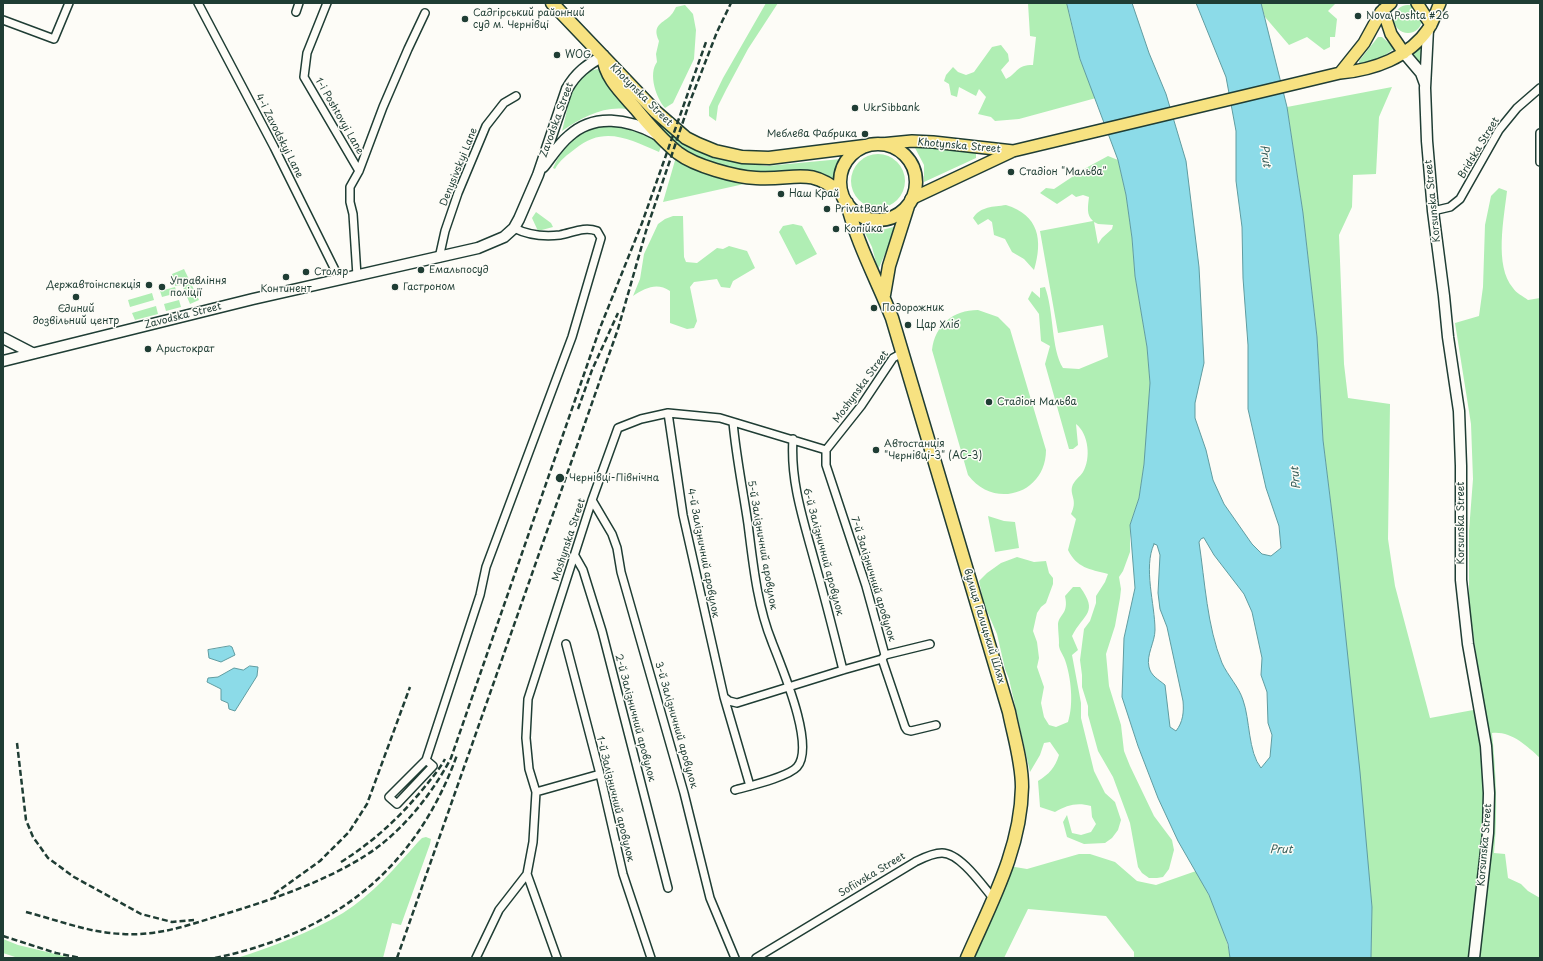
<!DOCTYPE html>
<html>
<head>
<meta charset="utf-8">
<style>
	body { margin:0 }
	#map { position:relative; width:1543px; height:961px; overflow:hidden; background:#fdfcf7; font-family:"Playpen Sans",sans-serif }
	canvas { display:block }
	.frame { position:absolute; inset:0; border:4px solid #1f3d34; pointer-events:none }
</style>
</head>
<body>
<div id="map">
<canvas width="1543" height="961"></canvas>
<div class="frame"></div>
</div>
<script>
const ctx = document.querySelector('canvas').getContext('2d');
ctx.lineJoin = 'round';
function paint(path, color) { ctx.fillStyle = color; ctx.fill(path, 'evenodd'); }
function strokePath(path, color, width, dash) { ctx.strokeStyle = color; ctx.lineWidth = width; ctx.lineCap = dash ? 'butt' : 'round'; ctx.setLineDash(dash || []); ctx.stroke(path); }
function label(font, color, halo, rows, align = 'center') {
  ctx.font = font + ' "Playpen Sans",sans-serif'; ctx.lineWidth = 3; ctx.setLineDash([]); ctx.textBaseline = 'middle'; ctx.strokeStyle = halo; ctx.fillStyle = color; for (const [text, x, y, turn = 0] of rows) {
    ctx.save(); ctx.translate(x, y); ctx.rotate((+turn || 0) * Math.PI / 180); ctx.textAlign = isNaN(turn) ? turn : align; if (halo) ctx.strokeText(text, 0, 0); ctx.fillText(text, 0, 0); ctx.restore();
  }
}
paint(new Path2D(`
	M766,3H778L748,49L726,90L718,106L716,121L709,116V107L723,78Z
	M1028,3H1067L1080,59L1096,98L1019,119L995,121L991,117L978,114L986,97L979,89L976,96L959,87L957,97L951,95L949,84L944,81L946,75L953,67L958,72L966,75L974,72L992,47L1001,45L1008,54L1009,61L1001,70L1006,79C1018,73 1016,65 1033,65L1036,37L1030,36Z
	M1261,3H1336L1328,11L1337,19L1335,37H1330V47L1324,50L1307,37L1289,45L1265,17Z
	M685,5L693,14L696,30L694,59L673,103L665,108C656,98 648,74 657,62L656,54L659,41C651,24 664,23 671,15C673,13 675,9 676,7Z
	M1394 19a14 14 0 1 1 28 0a14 14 0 1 1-28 0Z
	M1378,37H1382L1395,48L1381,58L1362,67L1359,64V61Z
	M1422,46L1421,67L1408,54Z
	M598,69L633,110C606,104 584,116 562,131C568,110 571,72 598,69Z
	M611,71L700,151L738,162L767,166L841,159L836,168L834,179C809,167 791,174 765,173C685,168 656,130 611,71Z
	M1392,87L1379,117L1376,174L1353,175L1352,207L1339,235L1344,364L1348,398L1390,404L1388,539L1395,586L1430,718L1484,708L1469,605V531L1473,479L1471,424L1455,323L1479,316L1483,287L1485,225L1491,196L1499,188L1507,191C1504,218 1494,266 1513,288C1516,293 1523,296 1528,300L1540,298V758C1526,745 1511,731 1492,733C1496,773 1498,812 1494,853L1505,854L1508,878L1521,884L1528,891L1540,898V958H1371L1372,907L1337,554L1323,440L1317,337L1303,213L1287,107Z
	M606,125C626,127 644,134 662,144L659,152C629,139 604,125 575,149C567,155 560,160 555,169L553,168C565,143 578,131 606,125Z
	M914,146L976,152V158L924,182V165Z
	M851 181a27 27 0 1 1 54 0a27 27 0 1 1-54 0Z
	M1108,156L1118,160L1126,195L1132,238L1135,276L1147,347L1150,383L1145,457L1139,498L1130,525V552L1123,571L1119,577L1121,589L1120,598L1115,626L1106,654L1109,686L1121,725L1124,751L1130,766L1154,816L1172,840L1174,850L1169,869L1163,877L1157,878H1149L1142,873L1138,867L1130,823L1113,777L1098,751L1088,715V706L1082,687V675L1080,660L1084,629L1090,621L1096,603V596L1105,582L1108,574C1089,569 1077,568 1068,550L1076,519L1071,514C1078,500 1070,496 1072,487C1074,480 1080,477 1083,472C1091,459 1089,434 1076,424L1078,445L1073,449H1069L1045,364L1050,346L1041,341L1039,314L1028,299L1032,291L1040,298V288L1045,287C1054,311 1051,349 1063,368L1079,369L1108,357L1103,325L1058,333L1040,231L1093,221C1086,215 1088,206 1089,197L1083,195L1076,197L1072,194L1057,204L1040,193L1046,188L1054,189L1084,169ZM1094,222L1098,224L1113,225L1112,229L1102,238L1098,244Z
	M676,157L683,162L744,184L663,202Z
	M1006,205C1039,215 1043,240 1034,270L1024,259L1012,252L1005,239L994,235L992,222L988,219L978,225L973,218C981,206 993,207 1006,205Z
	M536,212L551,223L553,227L538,231L532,218Z
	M673,216H683L684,257L686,262L697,263L717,248L723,249L729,246L747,251L755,268L733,281L730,288L721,287L717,279L694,282L690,287L697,321L694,328L687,329L670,323V291C657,282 645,288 633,296L640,279L644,254L658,224L665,219Z
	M793,224L802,226L817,254L796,265L779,232L783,226Z
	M897,226L878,270L872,247L862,227L878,231Z
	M184,269L199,300L190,304L182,285L175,286L172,274Z
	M175,287L177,293L162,297L160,291Z
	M152,293L154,300L130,307L128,300Z
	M179,300L181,307L166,311L164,304Z
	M156,306L158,314L135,320L132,313Z
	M978,310L998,317L1010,329L1046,450C1046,494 994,510 968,475L932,350C935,325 953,310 978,310Z
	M988,516L1004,521L1015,522L1019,548L995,552Z
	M1017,557L1034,562L1046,561L1049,573L1053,578V584L1046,603L1041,607L1037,613L1033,631L1037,642L1039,658L1037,667L1044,687L1041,703L1044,717L1049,725L1056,727L1068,722C1074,704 1071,677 1065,660C1063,654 1058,649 1059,643C1059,637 1058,631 1058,624C1059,614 1069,614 1065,596L1073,587H1080C1099,613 1084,613 1072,636L1078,650L1072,655L1081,703V718L1094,771L1105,793L1115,802L1121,820L1118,830L1112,838L1105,843L1084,844L1067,837L1063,822L1067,815L1072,833L1081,835L1091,832L1096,824L1092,817L1091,806C1077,802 1067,805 1055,812L1040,807L1038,781C1049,774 1055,768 1059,755L1050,742L1044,743L1040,755L1030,772L1009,679L1005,669L997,634L984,604L979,581L987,573L1001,563Z
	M426,837L431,839L430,844L401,925L392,923L383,958H237C272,947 311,932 343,913C372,895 396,867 418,842L422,838Z
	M1079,854H1090L1115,862L1137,881L1156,885L1196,871C1211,898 1226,927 1230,958H1134V952L1106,916L1028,909L1004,958H972L1009,866L1027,869Z
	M3,939L18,945L72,958H18L3,953Z`), '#b0eeb4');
const water = new Path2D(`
	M1067,3H1132L1149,53L1166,94L1186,161L1199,267L1204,363L1195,403V418L1206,450L1213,480L1224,504L1252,544L1262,554L1271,556L1281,548L1279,526L1266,488L1248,409V345L1243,278L1242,227L1236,181V131L1226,77L1196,3H1261L1287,107L1303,213L1317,337L1323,440L1337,554L1360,772L1372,907L1371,958H1230L1228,944L1209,895L1178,841L1158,798L1138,746L1122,697L1124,638L1135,588L1130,525L1139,498L1144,464L1150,383L1147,347L1135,276L1132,238L1126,195L1118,160L1080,59ZM1204,538L1214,555L1244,594L1252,612L1262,658L1261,675L1267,692L1268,723L1272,735L1270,757L1261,768C1248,752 1250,719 1243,700C1239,687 1228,676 1222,663C1207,626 1205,582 1199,542L1201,539ZM1154,544L1157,545L1160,555L1158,593L1160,609L1167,627L1183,701C1184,712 1183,722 1176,731L1170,727L1165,685C1158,679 1151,676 1149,667C1146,655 1155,642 1155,630C1155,604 1143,568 1154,544Z
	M230,646L232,647L235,655L221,662L209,658L208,650Z
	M250,666L258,667L257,676L235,711L229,709L228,703L221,700V689L207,682L208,678L218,677L234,668L243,670Z`);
paint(water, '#8cdbe8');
strokePath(water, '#609ca0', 1);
const minor = new Path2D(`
	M198,3L274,147L340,280
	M327,3L307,53L304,77L359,171
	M296,12L299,3
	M3,20L54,39L69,3
	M1540,133V162
	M1433,211L1450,207L1460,199L1499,130L1517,108L1540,88
	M439,258L445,231L458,193L486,126L504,103L516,96
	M357,276L353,214L350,202V187L359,171L383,107L408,49L425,13
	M668,413L683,515L724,697L729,701L737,703L843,670L882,659
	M733,422C736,456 743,490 748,524C753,563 757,605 772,642C781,666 816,746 797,767C788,777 749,786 735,790
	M793,439C790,482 804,522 815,563C825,598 834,634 843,670
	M826,450V465L866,586L885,655L882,659L905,727L907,730L911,731L936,725
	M592,500L612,534L617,548L621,572L684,793L710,898L735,958
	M575,556L583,570L602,631L668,888
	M566,644L600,774L623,874L651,958
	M885,655L930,644
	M724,697L750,786
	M426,760L433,766L397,804L389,797L426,760L480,595L486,567L572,337L601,238L597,231C584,226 572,233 560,235C543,237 528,235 514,228
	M536,792L600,774
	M527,874L533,842L536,792L529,769L526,738L528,699L592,500L618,428L641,419L668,413L720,418L826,450L861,406L893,358L902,353
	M527,874L557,958
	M476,958L499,910L527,874
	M756,958L915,862C923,858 932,853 942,853C960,853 982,885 993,898`);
const secondary = new Path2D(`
	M1428,29L1425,88L1427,141L1433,211L1444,296L1448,337L1459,411L1461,466V580L1468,644L1486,746L1489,793L1488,833L1474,958
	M1404,53L1421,73L1425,84
	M543,167C551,157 559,144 569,136C594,113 628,119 656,134
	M3,338L32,353
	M3,361L253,299L478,248L504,237L514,228L519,219L538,175L567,89C576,73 587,65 603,56`);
const primary = new Path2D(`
	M1417,3L1431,25
	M1383,10L1391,34L1404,53
	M1340,73L1364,43L1381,12L1391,3
	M881,144L912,141L933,142L1013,151
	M911,199L1013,151L1340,73C1373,70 1409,58 1429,28C1434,21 1436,11 1440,3`);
const trunk = new Path2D(`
	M552,3L656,112L686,138L698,144L715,151L742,157L769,158L865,146
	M603,56C605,78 622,93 636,109C649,125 662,140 678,153C695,166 735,177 756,178C794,181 808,165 842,194
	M840 182a38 38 0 1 1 76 0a38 38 0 1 1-76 0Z
	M847,203C857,244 877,280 892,318L1009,712C1014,737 1022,762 1022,787C1021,849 991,903 967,958
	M884,295L889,266L908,206`);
strokePath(minor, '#1f3d34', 10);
strokePath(secondary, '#1f3d34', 13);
strokePath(primary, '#1f3d34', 14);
strokePath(trunk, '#1f3d34', 15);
strokePath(minor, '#fdfcf7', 7);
strokePath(secondary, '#fdfcf7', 10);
strokePath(primary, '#f7e281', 11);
strokePath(trunk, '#f7e281', 12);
strokePath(new Path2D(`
	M578,409L592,370L618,313
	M17,743L26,820L33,837L48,858L74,877L141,914L172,922L194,920
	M341,862C373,842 399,818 423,789C431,779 439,770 445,759
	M274,894L320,861L349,832L367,804L410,687
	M26,912C57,920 90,933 123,934C157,936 186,926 218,916C269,901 341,877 383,843C411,820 434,790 451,758L600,328L642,223L706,42
	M3,936L56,953L80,958
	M215,958C333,933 415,871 457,755
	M397,958L618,329L646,231L689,104L717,32L731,3`), '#1f3d34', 2.5, [6, 3]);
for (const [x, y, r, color] of [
	[1358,16,4,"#1f3d34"],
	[465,19,4,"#1f3d34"],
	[557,55,4,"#1f3d34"],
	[855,108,4,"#1f3d34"],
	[865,134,4,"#1f3d34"],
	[1011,172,4,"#1f3d34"],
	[781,194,4,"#1f3d34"],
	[827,209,4,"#1f3d34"],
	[836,229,4,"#1f3d34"],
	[421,270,4,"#1f3d34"],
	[306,272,4,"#1f3d34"],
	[286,277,4,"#1f3d34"],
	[149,285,4,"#1f3d34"],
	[162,287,4,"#1f3d34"],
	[395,287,4,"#1f3d34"],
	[76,297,4,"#1f3d34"],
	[874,308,4,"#1f3d34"],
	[908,325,4,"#1f3d34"],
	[148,349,4,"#1f3d34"],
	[989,402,4,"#1f3d34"],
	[876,450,4,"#1f3d34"],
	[560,478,5,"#1f3d34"]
]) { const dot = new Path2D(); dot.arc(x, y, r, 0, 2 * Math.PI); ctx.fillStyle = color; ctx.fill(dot); strokePath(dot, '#fdfcf7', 1.5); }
label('10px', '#1f3d34', '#fdfcf7', [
	["Садгірський районний",473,13],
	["суд м. Чернівці",473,25],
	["Nova Poshta #26",1366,16],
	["WOG",565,55],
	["UkrSibbank",863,108],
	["Меблева Фабрика",857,134,"right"],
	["Стадіон \"Мальва\"",1019,172],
	["Наш Край",789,194],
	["PrivatBank",835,209],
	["Копійка",844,229],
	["Емальпосуд",429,270],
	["Столяр",314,272],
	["Управління",170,281],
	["поліції",170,293],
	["Державтоінспекція",141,285,"right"],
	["Гастроном",403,287],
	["Континент",286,289,"center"],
	["Подорожник",882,308],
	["Єдиний",76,309,"center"],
	["дозвільний центр",76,321,"center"],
	["Цар Хліб",916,325],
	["Аристократ",156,349],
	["Стадіон Мальва",997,402],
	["Автостанція",884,444],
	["\"Чернівці-3\" (АС-3)",884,456],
	["Чернівці-Північна",569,478]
], 'left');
label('10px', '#1f3d34', '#fdfcf7', [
	["Khotynska Street",641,95,45],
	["1-i Poshtovyi Lane",339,116,60],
	["Zavodska Street",557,120,-70],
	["4-i Zavodskyi Lane",279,136,63],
	["Khotynska Street",959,146,5],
	["Bridska Street",1479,148,-59],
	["Denysivskyi Lane",459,167,-68],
	["Korsunska Street",1433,201,-96],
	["Zavodska Street",183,316,-14],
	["Moshynska Street",861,387,-54],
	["Korsunska Street",1461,523,-90],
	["Moshynska Street",569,540,-72],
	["5-й Залізничний аровулок",762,545,80],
	["6-й Залізничний аровулок",823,552,75],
	["4-й Залізничний аровулок",703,553,79],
	["7-й Залізничний аровулок",873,579,73],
	["вулиця Галицький Шлях",984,626,73],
	["2-й Залізничний аровулок",635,718,75],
	["3-й Залізничний аровулок",676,725,74],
	["1-й Залізничний аровулок",615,799,76],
	["Korsunska Street",1485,845,-85],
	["Sofiivska Street",872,875,-31]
]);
label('italic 11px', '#355d58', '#fdfcf7', [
	["Prut",1265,156,82],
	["Prut",1296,478,-95],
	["Prut",1281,850]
]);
</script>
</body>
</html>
